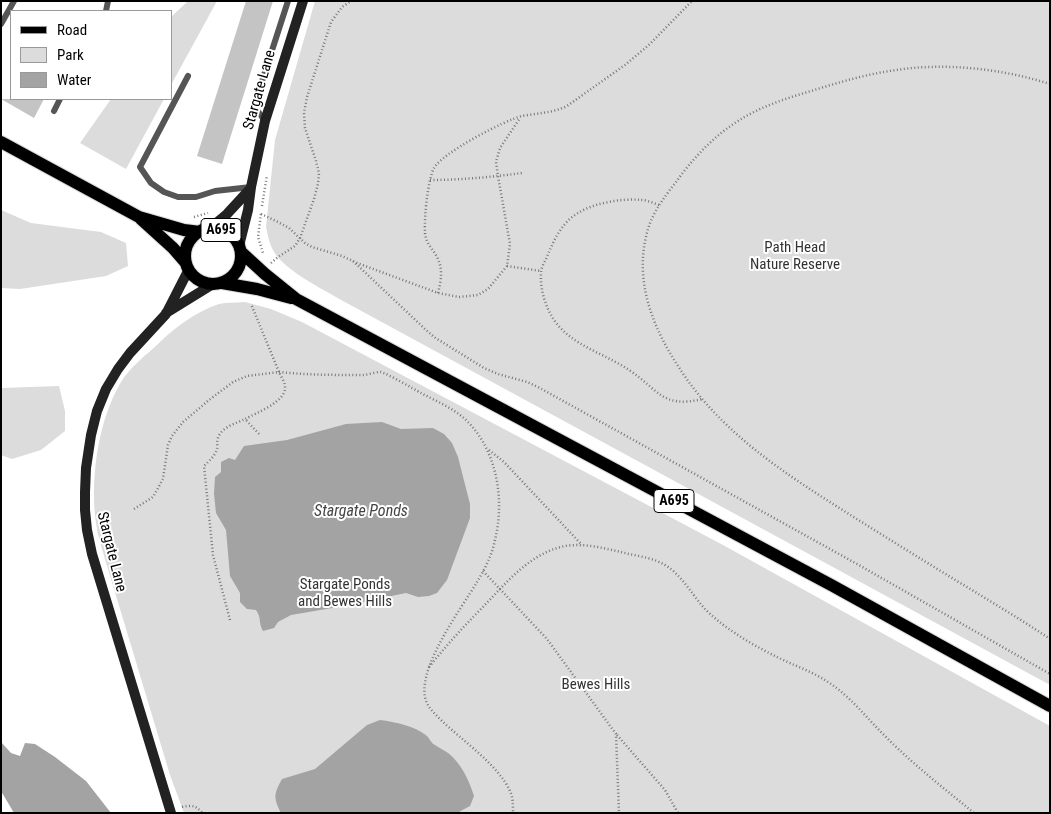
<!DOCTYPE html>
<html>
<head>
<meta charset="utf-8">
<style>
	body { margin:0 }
	#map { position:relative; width:1051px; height:814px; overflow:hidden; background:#fff; font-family:"Roboto Condensed",sans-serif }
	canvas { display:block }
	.frame { position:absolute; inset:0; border:2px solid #000; pointer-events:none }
	.legend { position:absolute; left:10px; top:10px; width:162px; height:90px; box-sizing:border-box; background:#fff; border:1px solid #999; margin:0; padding:6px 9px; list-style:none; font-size:15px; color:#000 }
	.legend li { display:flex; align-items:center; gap:10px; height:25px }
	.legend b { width:25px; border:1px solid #999 }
</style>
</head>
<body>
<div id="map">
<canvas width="1051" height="814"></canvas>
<div class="frame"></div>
<ul class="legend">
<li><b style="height:6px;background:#000"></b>Road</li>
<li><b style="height:14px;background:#dcdcdc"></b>Park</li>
<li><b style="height:14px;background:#a3a3a3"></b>Water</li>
</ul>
</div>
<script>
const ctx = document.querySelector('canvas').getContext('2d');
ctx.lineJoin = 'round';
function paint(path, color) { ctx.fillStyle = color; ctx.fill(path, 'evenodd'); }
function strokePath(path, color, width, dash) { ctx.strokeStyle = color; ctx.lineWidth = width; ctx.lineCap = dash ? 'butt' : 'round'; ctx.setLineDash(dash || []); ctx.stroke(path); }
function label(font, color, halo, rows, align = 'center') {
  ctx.font = font + ' "Roboto Condensed",sans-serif'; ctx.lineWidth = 4; ctx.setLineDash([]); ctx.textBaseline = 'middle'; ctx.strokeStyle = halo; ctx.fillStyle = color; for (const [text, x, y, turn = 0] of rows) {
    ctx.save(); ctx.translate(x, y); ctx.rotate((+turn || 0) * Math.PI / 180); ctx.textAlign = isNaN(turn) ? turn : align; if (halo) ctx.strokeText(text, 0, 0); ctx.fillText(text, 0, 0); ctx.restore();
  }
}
paint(new Path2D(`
	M188,1H217L171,85V17Z
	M315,1H1050V685L343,301C323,289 283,270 273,250C269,243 268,235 266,227L275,140Z
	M111,99H164L126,169L80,143Z
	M1,210L31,223L101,232L126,243L128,266L106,276L20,289L1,288Z
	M245,302L271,309L302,322L723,545L1050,726V813H184L170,775L102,549C99,538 96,527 95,515C91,473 99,419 121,382C130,367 145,356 158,344C174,328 197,311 219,304C227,302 237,303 245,302Z
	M59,386L65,411V431L41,450L12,459L1,455V388Z`), '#dcdcdc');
paint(new Path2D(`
	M382,422L401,429L433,428L444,434L452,443L458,457L470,504V518L447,580L437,593L429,596L418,597L406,593L338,607L291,615L278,622L274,628L263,631C258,622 262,619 256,610L247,609L240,602V593L230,576L226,530L216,513L214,494L215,477L221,472V462L229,458L235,460L244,446L287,440L346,424Z
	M380,720C395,722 415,726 427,736C430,739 431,743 435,745C439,748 444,750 448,753C461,763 469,780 474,796L470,806L457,813H281C273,797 274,794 282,779L315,769L367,725Z
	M1,742L11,753L20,756L25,743L35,744L55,757L86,781L111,813H14L1,791Z`), '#a3a3a3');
paint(new Path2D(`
	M246,1H273L222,164L197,156Z
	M1,99H44L34,118Z`), '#c4c4c4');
const primary = new Path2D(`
	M1,142L139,217L184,230L200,232
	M141,219L173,248L186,263
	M185 256a28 28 0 1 1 56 0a28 28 0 1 1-56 0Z
	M241,252L265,274L296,299L833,586L1050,706
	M222,283L257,289L291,298`);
strokePath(primary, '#dbdbdb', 14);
strokePath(new Path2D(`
	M1050,84C1000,68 941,62 890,71C863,75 837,83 811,91C784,99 756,108 732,125C710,140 691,161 676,182C666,195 656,208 650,223C632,274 650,323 678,366C720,433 787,475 852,516C892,541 932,566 972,590C998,606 1025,622 1050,639
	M430,180C461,180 492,177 522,173
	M659,205C653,203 647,200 641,200C622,198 594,203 578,213C561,223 553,242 546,259C544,263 541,268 541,273C540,289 545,306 554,320C572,346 604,353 629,370C658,389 662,409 702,399
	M262,206L267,175
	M261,214L258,237L263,253
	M261,214L278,222L289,228L305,243L312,247L342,256L357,263L438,293L459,297L478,295L488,289L507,266L510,244L498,176L496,162L500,148L520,118
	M194,217L208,213
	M353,261L426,330L434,337L484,368L498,374L527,382L538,387L857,564L1050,674
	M271,263L278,257L295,246L300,238L314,199L318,184L319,173L316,161L305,128L304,113L307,97L331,22L342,7L351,1
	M507,266L541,271
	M438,293C441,281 443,270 438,259C434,250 425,243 425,232C424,218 428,179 434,168C442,153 505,120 522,116C538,113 553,113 567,106L625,65L650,44L692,1
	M279,372C307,375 334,375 362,375C368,375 375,372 381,372C386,373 414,389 421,393C436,401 453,408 466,420C497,450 505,499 495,540C492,555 485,569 477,582C461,609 419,665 425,697C427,707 434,713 442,721C462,740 499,766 510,791C513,798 513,805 513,813
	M259,434L245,419C256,413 286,402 285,387C285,382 281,377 279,372
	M489,450L504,462L582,545
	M134,509L153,497L163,479L168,445L172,436L183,422L209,400L233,382L247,376L279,372L251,304
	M483,571L547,639L616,734L619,813
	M230,620L213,555L204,466C209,461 215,456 217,449C218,444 216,439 220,434C225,426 237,423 245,419
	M429,667C446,646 463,627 482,608C506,583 530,553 565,546C584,543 603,548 621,552C635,556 652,557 665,565C682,575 692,595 705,609C714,618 724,626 735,633C748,642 763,650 777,657C795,666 814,672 831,684C853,699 869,721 888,739C915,766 945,789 974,813
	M617,735L665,790L678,813
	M182,807C191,805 196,805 202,813`), '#777', 2.5, [1, 2.5]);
strokePath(new Path2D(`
	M106,11L108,1
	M1,24L14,1
	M188,76L140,167L151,183L164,192L178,197H196L215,191L251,187
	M54,111L60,99
	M265,121L254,106L288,1`), '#555', 6);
strokePath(new Path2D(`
	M209,229L227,214L251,188
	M239,246L248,210L251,187L265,121L303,1
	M166,313L213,284
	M171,813L92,554L87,530L85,510V492L86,468L91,435L97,411L106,389L118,369L130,353L166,314L189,269`), '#222', 10);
strokePath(primary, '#000', 12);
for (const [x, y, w] of [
	[221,230,40],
	[674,501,40]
]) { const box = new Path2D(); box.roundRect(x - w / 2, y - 11.5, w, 23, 4); ctx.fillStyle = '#fff'; ctx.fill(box); strokePath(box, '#000', 1); }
label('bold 14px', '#000', null, [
	["A695",221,230],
	["A695",674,501]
]);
label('15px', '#000', '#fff', [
	["Stargate Lane",260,90,-74],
	["Stargate Lane",111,552,76]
]);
label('15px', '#333', '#fff', [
	["Path Head",795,248],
	["Nature Reserve",795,265],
	["Stargate Ponds",345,585],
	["and Bewes Hills",345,602],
	["Bewes Hills",596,685]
]);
label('italic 16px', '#444', '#fff', [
	["Stargate Ponds",361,512]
]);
</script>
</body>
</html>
